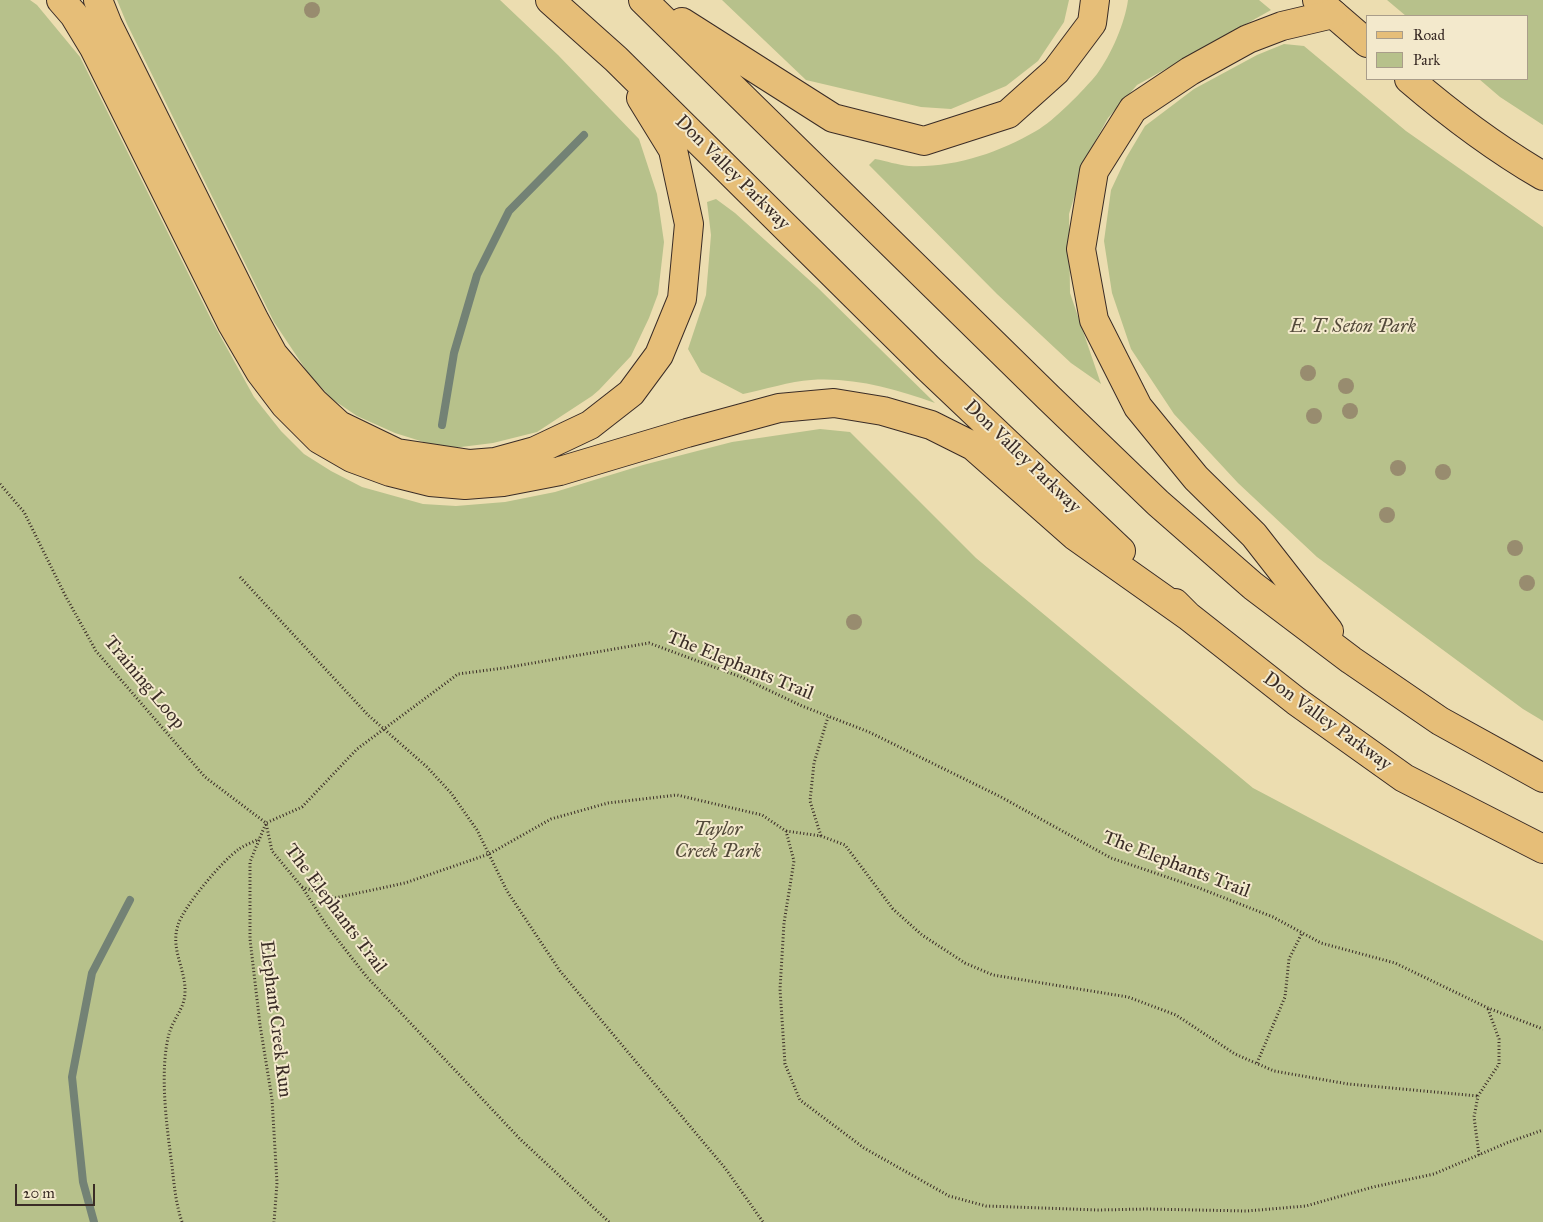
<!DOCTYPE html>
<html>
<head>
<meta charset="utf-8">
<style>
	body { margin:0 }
	#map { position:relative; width:1543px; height:1222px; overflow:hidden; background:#ecddb0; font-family:"IM FELL Great Primer",serif }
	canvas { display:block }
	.legend { position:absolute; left:1366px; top:15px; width:162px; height:65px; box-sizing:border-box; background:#f3e9cc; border:1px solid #a99d8a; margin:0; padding:6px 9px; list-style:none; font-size:15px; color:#3a2c26 }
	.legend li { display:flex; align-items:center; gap:10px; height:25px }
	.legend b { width:25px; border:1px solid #a99d8a }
	.scale { position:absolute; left:15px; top:1184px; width:80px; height:22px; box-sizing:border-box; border:2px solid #3a2c26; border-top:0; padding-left:6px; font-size:15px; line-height:18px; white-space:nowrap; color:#3a2c26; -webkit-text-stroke:4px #f3e9cc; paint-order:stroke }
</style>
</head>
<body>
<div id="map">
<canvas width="1543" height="1222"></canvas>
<ul class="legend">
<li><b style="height:6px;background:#e6be78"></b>Road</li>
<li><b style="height:14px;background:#b7c18b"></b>Park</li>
</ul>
<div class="scale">20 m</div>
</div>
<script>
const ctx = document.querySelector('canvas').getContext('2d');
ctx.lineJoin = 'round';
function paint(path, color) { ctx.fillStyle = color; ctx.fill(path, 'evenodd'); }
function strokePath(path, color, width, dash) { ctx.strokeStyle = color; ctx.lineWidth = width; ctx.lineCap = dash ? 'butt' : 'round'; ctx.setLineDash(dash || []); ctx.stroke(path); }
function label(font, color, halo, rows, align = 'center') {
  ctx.font = font + ' "IM FELL Great Primer",serif'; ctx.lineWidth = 4; ctx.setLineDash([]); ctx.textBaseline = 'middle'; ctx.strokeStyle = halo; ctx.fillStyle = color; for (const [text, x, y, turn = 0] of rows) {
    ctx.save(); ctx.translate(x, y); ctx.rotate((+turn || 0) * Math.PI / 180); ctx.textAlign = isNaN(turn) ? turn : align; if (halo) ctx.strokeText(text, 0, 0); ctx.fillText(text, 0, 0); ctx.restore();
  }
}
paint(new Path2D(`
	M0,0H30L37,5L80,57L212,321L254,397L281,431L304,454L331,471L362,487L423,504L456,506L505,502L555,492L643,465L732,442L820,429L850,432L976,558L1253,788L1543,941V1222H0Z
	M117,0H500L558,55L639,139L657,194L664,242L658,294L649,318L631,356L599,390L592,396L537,432L493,443L453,448L430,444L395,433L357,416L332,399L308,373L274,322L127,24Z
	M722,0H1069L1064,22L1038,61L1006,86L951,109L921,107L806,80Z
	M1128,0H1259L1271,10L1137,85L1108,118L1086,158L1069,214L1070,293L1101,384L1071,363L997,294L869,165L875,159C886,161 898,165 909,166C954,168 998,153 1036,131C1054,121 1084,90 1097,74C1111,55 1125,23 1128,0Z
	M1387,0H1543V125L1500,97L1479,79H1527V16H1406Z
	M1284,44L1304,46L1406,131L1543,227V721L1523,709L1317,557L1238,483L1174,414L1131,349L1112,293L1104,241L1111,190L1126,158L1145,126L1194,89L1257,55Z
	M716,199L735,213L817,287L935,403C895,389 854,377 811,380C791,381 763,390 743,394L701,372L688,349L706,295L711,235L707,202Z`), '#b7c18b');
strokePath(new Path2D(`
	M442,425L454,353L477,275L509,211L584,135
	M94,1222L83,1182L72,1077L92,973L130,900`), '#738275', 8);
const major = new Path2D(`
	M1317,0L1367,43
	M1409,79C1451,115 1495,148 1543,176`);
const highway = new Path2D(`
	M61,0L74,15L94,48L232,324L260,372L285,405L319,439L352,458L390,472L430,482L465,485L503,482L560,471L687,433L779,408L834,403L883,411L931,425L973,446L1075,536L1188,616
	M98,0L108,25L254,319L273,354L314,402L339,425L397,453L470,464L495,462L535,451L590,425L631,393L659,355L682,299L689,224L673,150L641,98
	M550,0L616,59L928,368L1121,551
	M643,0L1049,398L1158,503L1253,586L1351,660L1440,721L1543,778
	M682,22L833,118L924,141L1008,114L1056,71L1092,23L1095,0
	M1175,603L1188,616L1296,701L1404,778L1543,849
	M1329,631L1254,535L1196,478L1138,407L1094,320L1081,249L1094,171L1133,109L1190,71L1248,39L1282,26L1333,14`);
strokePath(major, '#3a2c26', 30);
strokePath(highway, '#3a2c26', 30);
strokePath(new Path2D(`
	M0,484L24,512L65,595L96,651L205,777L266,823L250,862V939L260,1025L272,1099L277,1183L274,1222
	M240,577L368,715L427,767L451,793L477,830L507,891L560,971L725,1168L763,1222
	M786,831L821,836L845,845L893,909L922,935L965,963L993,975L1128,997L1176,1015L1235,1054L1274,1071L1348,1084L1478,1096
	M821,836L810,801L814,763L828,717
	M302,887L335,898L405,883L489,854L551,819L608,803L677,795L762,815L786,831L794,861L784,923L780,989L785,1064L800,1100L864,1148L949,1196L986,1206L1098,1210L1147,1209L1247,1211L1306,1206L1373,1187L1434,1174L1509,1142L1543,1130
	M1257,1063L1285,997L1289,959L1302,933
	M1479,1155L1474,1117L1478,1096L1499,1064V1039L1488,1009
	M182,1222C176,1205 174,1184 172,1166C167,1128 159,1072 169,1034C173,1019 185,1008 185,992C186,970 170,949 178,925C184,906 222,861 239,849C245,845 253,842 259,839
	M609,1222L520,1139L366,976L327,926L302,887L272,851L266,823L302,807L357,749L458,674L504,668L649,643L741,677L802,706L869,732L1001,797L1111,858L1199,888L1273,917L1321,943L1395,963L1488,1008L1543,1029`), '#3a2c26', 3, [1, 2.5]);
strokePath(major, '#e6be78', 28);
strokePath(highway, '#e6be78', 28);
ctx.fillStyle = '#988c6f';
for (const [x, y] of [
	[312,10],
	[1308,373],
	[1346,386],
	[1350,411],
	[1314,416],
	[1398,468],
	[1443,472],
	[1387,515],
	[1515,548],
	[1527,583],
	[854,622]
]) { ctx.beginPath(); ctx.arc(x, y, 8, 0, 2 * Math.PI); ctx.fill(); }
label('19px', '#3a2c26', '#f3e9cc', [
	["Don Valley Parkway",732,173,45],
	["Don Valley Parkway",1022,457,44],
	["The Elephants Trail",740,666,22],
	["Training Loop",144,683,50],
	["Don Valley Parkway",1327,722,36],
	["The Elephants Trail",1176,865,21],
	["The Elephants Trail",335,909,53],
	["Elephant Creek Run",275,1019,83]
]);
label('italic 19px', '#534a3a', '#f3e9cc', [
	["E. T. Seton Park",1353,327],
	["Taylor",718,830],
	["Creek Park",718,852]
]);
</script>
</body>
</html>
